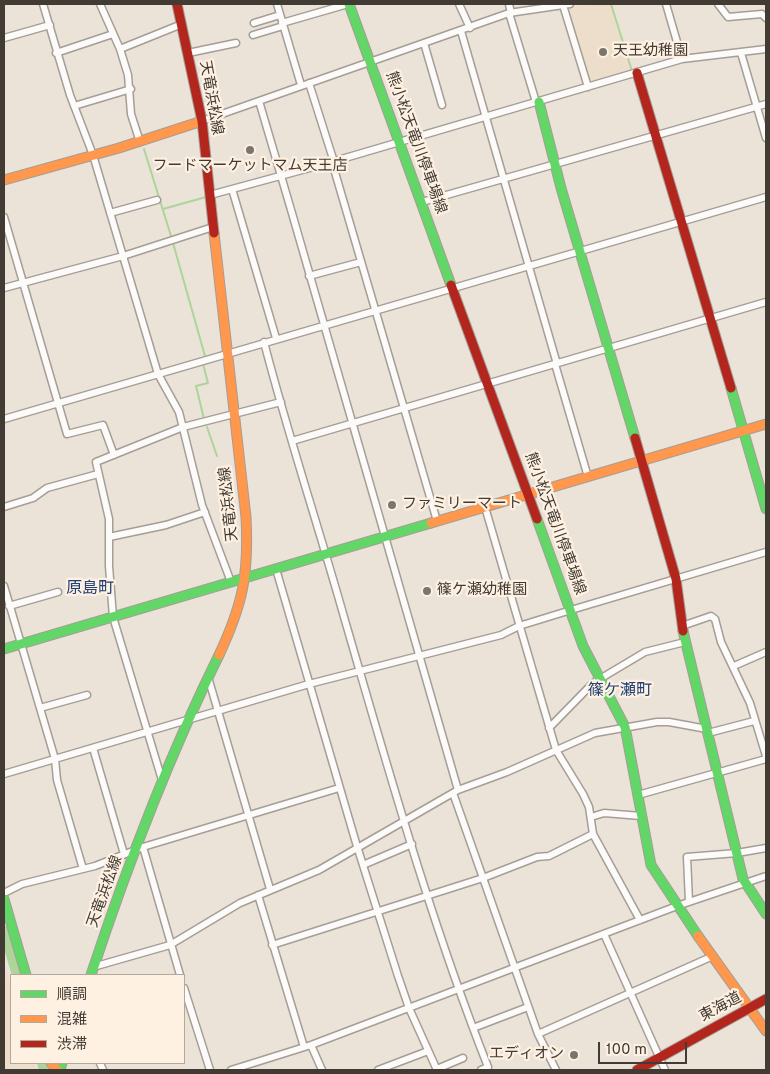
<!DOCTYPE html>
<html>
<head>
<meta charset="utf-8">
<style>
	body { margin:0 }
	#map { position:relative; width:770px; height:1074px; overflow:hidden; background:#ebe2d8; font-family:Overpass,"Noto Sans JP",sans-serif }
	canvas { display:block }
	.frame { position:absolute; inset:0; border:5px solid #413b34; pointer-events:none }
	.legend { position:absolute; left:10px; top:974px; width:175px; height:90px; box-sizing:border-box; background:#fef1e2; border:1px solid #b2a89c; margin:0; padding:6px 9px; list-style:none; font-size:15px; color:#413b34 }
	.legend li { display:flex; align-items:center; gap:10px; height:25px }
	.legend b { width:25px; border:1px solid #b2a89c }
	.scale { position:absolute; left:598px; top:1042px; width:89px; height:22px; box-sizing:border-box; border:2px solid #413b34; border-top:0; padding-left:6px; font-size:15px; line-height:18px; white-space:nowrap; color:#413b34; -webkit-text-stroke:4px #fef1e2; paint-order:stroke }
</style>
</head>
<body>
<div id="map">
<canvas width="770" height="1074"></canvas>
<div class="frame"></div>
<ul class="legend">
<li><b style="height:6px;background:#63d668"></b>順調</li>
<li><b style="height:6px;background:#ff974d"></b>混雑</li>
<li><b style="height:6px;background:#b3261e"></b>渋滞</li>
</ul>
<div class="scale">100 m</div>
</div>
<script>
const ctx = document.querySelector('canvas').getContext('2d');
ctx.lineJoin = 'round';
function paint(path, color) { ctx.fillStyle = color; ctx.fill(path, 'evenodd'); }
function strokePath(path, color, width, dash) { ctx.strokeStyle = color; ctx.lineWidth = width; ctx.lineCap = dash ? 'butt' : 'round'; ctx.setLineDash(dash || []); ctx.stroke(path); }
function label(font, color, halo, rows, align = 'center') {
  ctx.font = font + ' Overpass,"Noto Sans JP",sans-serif'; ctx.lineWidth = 4.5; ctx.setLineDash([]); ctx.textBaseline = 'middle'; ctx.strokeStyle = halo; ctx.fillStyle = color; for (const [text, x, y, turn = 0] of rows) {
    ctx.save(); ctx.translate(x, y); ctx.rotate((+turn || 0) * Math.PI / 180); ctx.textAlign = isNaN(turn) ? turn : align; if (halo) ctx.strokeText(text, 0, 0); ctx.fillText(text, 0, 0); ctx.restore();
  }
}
paint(new Path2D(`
	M595,4H610L631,70L588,82L567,8Z
	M4,964L11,988V1063H34L36,1070H4Z`), '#eddecb');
strokePath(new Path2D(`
	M611,4L632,71
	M404,137L463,120
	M144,149L171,236
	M163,209L206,197
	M173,243L205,356
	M203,364L208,383L196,386L204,419
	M207,427L217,456`), '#add59a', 2);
strokePath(new Path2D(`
	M4,931L17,975
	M42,1063L44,1070`), '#add59a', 10);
const street = new Path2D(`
	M43,4L70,95L93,155L158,374L179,412L202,505L231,582
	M100,4L120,49L128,75L131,114L140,142
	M277,4L301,85
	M459,4L470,28
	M509,4L511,13
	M666,4L682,59
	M718,4L728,17L762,14L766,18
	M563,5L588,87
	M509,13L536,102
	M254,23L280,15
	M282,23L348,4
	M461,31L557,364
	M253,35L283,26
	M4,38L50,25
	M424,43L442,105
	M120,49L182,24
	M56,53L113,34
	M188,53L236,43
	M741,53L766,138
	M309,83L334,162
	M259,101C327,330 391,560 458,790
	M74,106L131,89
	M202,121L509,13L570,4
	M332,162L437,521
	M232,189L276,338
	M210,195L328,163L682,59L766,49
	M422,202L766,104
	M110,213L157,200
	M4,217L67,434L103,425L114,455
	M309,276L361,262
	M4,288L123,256L213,227
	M264,342C288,435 318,525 344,617C388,768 430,920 488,1067L481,1070
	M555,364L588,477
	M4,419L766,197
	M292,441L766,302
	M4,507L33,498L47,488L98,474
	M485,507L556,750L583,794L589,807L593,834L640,920
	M109,537L166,525L205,512
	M276,569L356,843L398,976L409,1008L437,1070
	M4,586L55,759L57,780L83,869
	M9,606L58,592
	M682,626L711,616L715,619L721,642L750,703L766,756
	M734,666L766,652
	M208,677L270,889
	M40,708L87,695
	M549,728L593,683L645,652L685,642
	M708,733L754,721
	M93,748L124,854
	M4,774L309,684L501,635L519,626L571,610L766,552
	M162,780L113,617L109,566V519L96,462L183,427L281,402
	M453,793L538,1034L556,1070
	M638,795L766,759
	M591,817L604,813L641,816
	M143,847L180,975
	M363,865L412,844
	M4,893L22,884L95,866L143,847L339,788
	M258,895L304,1047
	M689,902L687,857L737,853L766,848
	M604,934L665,1070
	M272,945L483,878L537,857L549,856L593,834
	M93,967L170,945L240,903L319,870L458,790L507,772L595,733L657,722H669L707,729
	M184,988L210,1070
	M473,1028L528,1007
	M538,1034L713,956
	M311,1045L322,1070
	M100,1063L103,1070
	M437,1069L463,1058
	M231,1070L311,1045L677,906L766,876
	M378,1070L428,1051`);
const fast = new Path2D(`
	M349,4L451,285
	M539,102L561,188L635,438
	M731,388L766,509
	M537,519L583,646L625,727L651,865L698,936
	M683,631L743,879L766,914
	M4,649L431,523
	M4,899L26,975
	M91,975C127,866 168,758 219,655
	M60,1070L62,1063`);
const slow = new Path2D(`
	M4,180L119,148L202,121
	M214,233L246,517C249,574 243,604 219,655
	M431,523L766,424
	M698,936L766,1031
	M51,1063L57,1070`);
const jam = new Path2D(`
	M177,4L202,121L214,233
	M637,73L731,388
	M451,285L537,519
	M635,438L676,579L683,631
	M637,1070L766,999`);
strokePath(street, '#a59e96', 9);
strokePath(fast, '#a59e96', 11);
strokePath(slow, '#a59e96', 11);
strokePath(jam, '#a59e96', 11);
strokePath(street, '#fcfbf9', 6);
strokePath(fast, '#63d668', 9);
strokePath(slow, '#ff974d', 9);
strokePath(jam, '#b3261e', 9);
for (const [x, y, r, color] of [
	[603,52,5,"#7c756d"],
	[250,150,5,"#7c756d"],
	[392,505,5,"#7c756d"],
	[427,591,5,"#7c756d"],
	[574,1055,5,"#7c756d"]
]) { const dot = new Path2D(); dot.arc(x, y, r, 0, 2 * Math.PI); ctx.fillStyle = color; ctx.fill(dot); strokePath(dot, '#fef1e2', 2); }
label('15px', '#413b34', '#fef1e2', [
	["天王幼稚園",613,52],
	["フードマーケットマム天王店",250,167,"center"],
	["ファミリーマート",402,505],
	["篠ケ瀬幼稚園",437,591],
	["エディオン",564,1055,"right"]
], 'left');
label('15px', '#413b34', '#fef1e2', [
	["天竜浜松線",210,98,80],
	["熊小松天竜川停車場線",415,143,70],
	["天竜浜松線",230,504,-96],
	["熊小松天竜川停車場線",554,524,70],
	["天竜浜松線",106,892,-70],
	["東海道",721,1008,-28]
]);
label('16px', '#214076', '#fef1e2', [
	["原島町",90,590],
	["篠ケ瀬町",620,692]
]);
</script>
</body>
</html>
